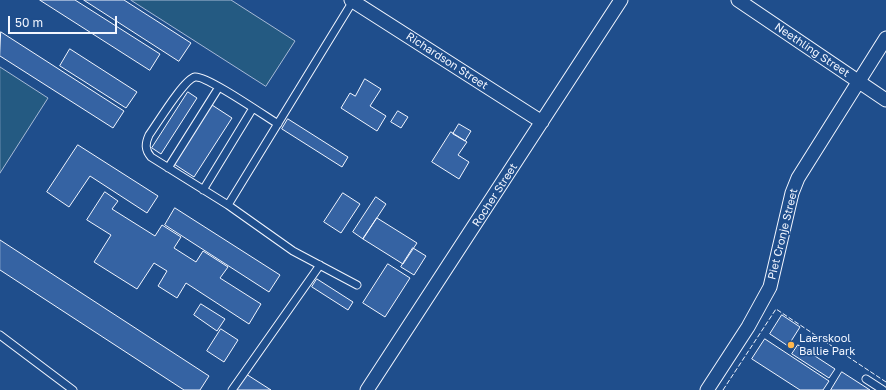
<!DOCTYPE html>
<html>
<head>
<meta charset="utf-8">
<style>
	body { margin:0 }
	#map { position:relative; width:886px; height:390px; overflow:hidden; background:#1f4e8c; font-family:"Golos Text",sans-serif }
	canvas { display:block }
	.scale { position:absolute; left:8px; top:16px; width:109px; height:18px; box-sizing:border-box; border:2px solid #f2f6ff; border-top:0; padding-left:5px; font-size:12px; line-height:14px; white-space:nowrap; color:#f2f6ff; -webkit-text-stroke:3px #1f4e8c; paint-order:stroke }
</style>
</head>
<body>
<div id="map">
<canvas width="886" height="390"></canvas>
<div class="scale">50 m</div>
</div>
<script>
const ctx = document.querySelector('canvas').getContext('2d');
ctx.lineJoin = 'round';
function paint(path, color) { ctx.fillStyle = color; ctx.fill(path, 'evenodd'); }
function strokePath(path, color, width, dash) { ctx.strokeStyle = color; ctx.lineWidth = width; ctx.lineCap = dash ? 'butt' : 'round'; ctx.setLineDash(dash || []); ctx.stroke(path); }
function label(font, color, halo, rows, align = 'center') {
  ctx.font = font + ' "Golos Text",sans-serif'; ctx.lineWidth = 3; ctx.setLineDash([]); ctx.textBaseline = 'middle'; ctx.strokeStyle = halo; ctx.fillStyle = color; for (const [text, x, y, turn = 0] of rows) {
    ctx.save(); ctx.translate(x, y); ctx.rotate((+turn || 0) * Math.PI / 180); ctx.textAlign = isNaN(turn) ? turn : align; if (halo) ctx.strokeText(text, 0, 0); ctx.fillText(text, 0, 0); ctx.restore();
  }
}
const green = new Path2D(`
	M131,0H231L295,41L266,86Z
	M0,67L48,98L0,173Z`);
paint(green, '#245a82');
strokePath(green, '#a8bbd7', 1);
const building = new Path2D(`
	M40,0H75L160,54L150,70Z
	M84,0H124L191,43L179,61Z
	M1,32L124,111L113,128L0,56Z
	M70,49L137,92L126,108L60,66Z
	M365,79L381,89L370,106L386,116L377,131L341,108L350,93L355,96Z
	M188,92L197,98L161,154L152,148Z
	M212,105L232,118L194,177L174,164Z
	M398,111L408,117L401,128L391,122Z
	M288,119L348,157L342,167L282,129Z
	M459,124L471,131L465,141L453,134Z
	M451,132L467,142L458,155L469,162L459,179L432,162Z
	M78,145L158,196L147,213L90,176L69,207L47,192Z
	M105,192L118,201L112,209L155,236L162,225L181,237L174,248L196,262L203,251L228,267L220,278L261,304L249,324L186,283L177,298L158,286L167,271L154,263L137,289L94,262L111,235L87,220Z
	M343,193L360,204L341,233L324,222Z
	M376,197L386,204L363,239L353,232Z
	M175,208L280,275L269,292L165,225Z
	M377,218L417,243L403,264L363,239Z
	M0,240L209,376L200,390H184L0,270Z
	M413,248L426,256L414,275L401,267Z
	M388,264L410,278L385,317L363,303Z
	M317,279L353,302L348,310L312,287Z
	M201,304L225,319L217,331L194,315Z
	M782,315L800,327L788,346L770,334Z
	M221,329L238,340L224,362L207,351Z
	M765,339L829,381L823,390H800L752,359Z
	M798,345L835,369L829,378L792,354Z
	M842,372L870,390H831Z
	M246,374L271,390H236Z`);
paint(building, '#3563a3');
strokePath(building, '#f2f6ff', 1);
const lane = new Path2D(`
	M278,124C265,116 206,75 195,77C184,79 157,124 149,135C145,144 145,150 151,157L228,205L353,1
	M168,168L219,87
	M203,190L253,108
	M228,205L293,251L357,285
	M0,335L73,390
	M866,379L883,390
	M232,390L320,265`);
const street = new Path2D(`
	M351,0L542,122
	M738,0L886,100
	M367,390L621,0
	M707,390L748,327L770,287L792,193L798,178L886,38`);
strokePath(lane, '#f2f6ff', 9);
strokePath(street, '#f2f6ff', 15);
strokePath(lane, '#1f4e8c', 7);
strokePath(street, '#1f4e8c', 13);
strokePath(new Path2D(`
	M723,390L776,309L886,382`), '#f2f6ff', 1, [5, 2]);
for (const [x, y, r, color] of [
	[791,345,4,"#ffb74d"]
]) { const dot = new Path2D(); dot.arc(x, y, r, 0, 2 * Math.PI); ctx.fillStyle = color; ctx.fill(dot); strokePath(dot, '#1f4e8c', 1.5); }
label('11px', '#f2f6ff', '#1f4e8c', [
	["Neethling Street",812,50,34],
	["Richardson Street",447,61,33],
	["Rocher Street",495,195,-57],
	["Piet Cronje Street",783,234,-76]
]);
label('11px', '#f2f6ff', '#1f4e8c', [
	["Laerskool",799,339],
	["Ballie Park",799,352]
], 'left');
</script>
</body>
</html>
